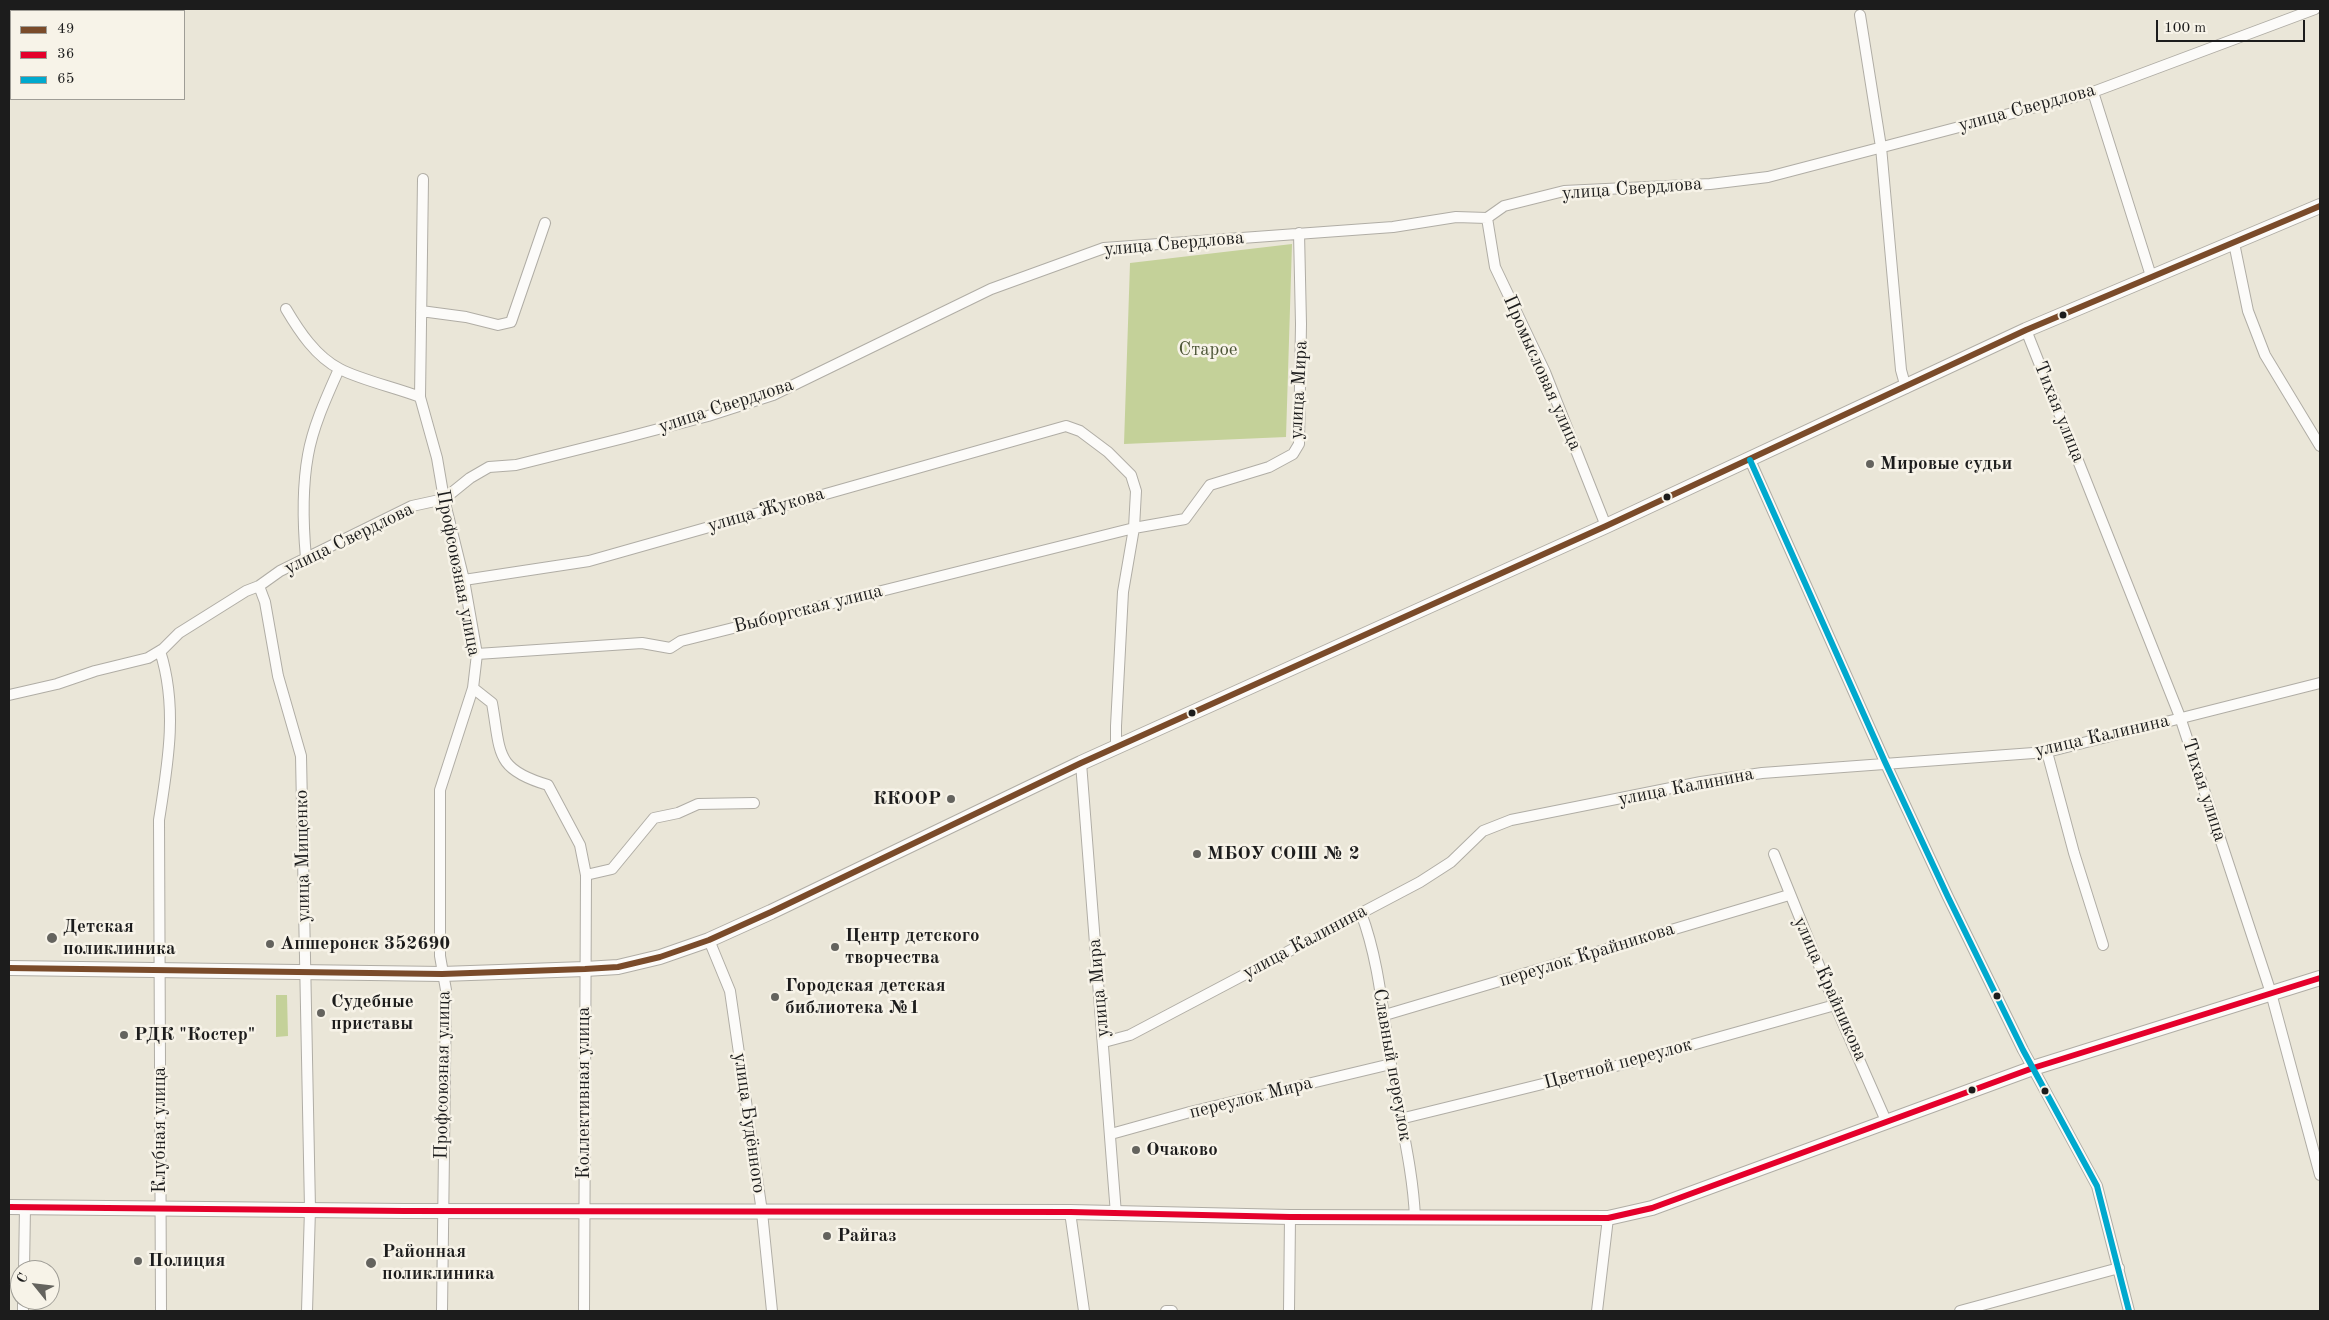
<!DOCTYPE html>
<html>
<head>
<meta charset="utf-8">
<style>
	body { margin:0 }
	#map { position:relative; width:2329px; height:1320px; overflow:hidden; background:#eae6d8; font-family:"Old Standard TT",serif }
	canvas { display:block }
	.frame { position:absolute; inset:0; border:10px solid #1c1c1c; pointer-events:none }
	.legend { position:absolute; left:10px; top:10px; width:175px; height:90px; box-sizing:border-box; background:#f7f3e8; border:1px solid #9f9d96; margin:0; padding:6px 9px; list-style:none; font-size:15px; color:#1c1c1c }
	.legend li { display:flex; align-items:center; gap:10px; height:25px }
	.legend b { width:25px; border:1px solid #9f9d96 }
	.north { position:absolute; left:10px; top:1260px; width:50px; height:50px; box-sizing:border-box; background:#f7f3e8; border:1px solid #9f9d96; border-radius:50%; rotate:299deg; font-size:14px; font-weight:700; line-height:20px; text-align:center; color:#1c1c1c }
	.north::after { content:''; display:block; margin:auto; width:18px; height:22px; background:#64635e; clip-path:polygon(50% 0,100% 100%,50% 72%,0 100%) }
	.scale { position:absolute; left:2156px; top:20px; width:149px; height:22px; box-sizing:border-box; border:2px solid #1c1c1c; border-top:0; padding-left:6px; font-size:15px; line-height:18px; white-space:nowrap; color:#1c1c1c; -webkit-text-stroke:4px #f7f3e8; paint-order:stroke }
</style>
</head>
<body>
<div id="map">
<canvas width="2329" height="1320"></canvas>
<div class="frame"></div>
<ul class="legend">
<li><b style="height:6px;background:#7a4b2a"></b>49</li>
<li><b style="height:6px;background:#e4002b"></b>36</li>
<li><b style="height:6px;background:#00a9ce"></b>65</li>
</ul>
<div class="north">С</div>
<div class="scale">100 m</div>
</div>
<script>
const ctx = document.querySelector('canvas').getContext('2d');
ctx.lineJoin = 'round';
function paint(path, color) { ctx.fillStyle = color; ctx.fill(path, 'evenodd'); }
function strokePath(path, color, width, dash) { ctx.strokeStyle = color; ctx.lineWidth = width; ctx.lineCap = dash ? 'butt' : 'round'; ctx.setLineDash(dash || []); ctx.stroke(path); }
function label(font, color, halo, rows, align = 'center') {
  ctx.font = font + ' "Old Standard TT",serif'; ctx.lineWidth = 5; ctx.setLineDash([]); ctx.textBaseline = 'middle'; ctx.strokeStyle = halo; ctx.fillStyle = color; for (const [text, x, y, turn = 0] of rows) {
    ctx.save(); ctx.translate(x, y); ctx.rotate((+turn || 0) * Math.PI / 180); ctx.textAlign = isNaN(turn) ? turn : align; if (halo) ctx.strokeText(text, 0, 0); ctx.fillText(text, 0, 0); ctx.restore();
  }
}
paint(new Path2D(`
	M1292,244L1286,437L1124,444L1130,263Z
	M276,995H287L288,1036L276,1037Z`), '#c4d199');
paint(new Path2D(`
	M9,9H60L53,11H11V26L9,27Z`), '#87d2d7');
const minor = new Path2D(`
	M1860,15L1881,147L1901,370L1906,388
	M2093,92L2151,276
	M423,179L420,397L437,458L444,499L464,580L477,654L473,688L440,790V956L446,990L442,1311
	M1487,218L1495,267L1545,372L1606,526
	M2234,243L2248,311L2265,355L2320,446
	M286,309C299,331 316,357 340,369C361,380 397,388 420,397
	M421,311L466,317L498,325L511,322L545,223
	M2026,330L2180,717L2271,993L2320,1175
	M1750,460L1885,762L1948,897L2023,1050L2097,1186L2129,1311
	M306,558C303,525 302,488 308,455C313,426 327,396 339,369
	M464,580L589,561L1066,426L1080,431L1108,452L1131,475L1136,491L1134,528L1123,592L1116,726V747
	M259,586L265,602L278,676L301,756L310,1209L307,1311
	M160,651C178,707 168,763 159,820L161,1311
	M477,654L642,643L670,648L681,641L1134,528L1185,519L1210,485L1269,467L1293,454L1299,444L1301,324L1299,233
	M473,688L492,703C501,753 494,769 548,785L580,845L586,875L584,1311
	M9,695L57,684L95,671L148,658L163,649L179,633L246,591L259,586L280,571L412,506L444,499L470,478L489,467L516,465L624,438L708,416L773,395L991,289L1104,248L1393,227L1456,217L1487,218L1504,206L1564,191L1710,184L1768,177L2093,92L2315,9
	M2047,752L2074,853L2103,945
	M1081,763L1116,1214
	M1774,854L1835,1005L1887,1123
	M586,875L612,869L654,818L678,813L698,804L754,803
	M1361,913C1380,963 1383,1018 1392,1071C1400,1120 1413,1169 1415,1218
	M709,940L730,991L762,1212L772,1311
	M1385,1015L1789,895
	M1104,1042L1130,1035L1420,882L1451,862L1483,831L1511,820L1701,782L1762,773L2047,752L2320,683
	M1400,1119L1620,1065L1835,1005
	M1111,1134L1190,1112L1391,1064
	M1070,1212L1084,1311
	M24,1270L25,1207
	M23,1311V1300
	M1166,1311H1172
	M1289,1311L1290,1217
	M1597,1311L1608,1218
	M1960,1311L2119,1268`);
const major = new Path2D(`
	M9,968L442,974L585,969L618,967L660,957L709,940L771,912L1081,763L1606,526L2026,330L2320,206
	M9,1207L404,1211L1070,1212L1290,1217L1608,1218L1652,1208L2033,1068L2320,978`);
strokePath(minor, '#b0ada5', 12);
strokePath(major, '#b0ada5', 16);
strokePath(minor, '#fcfbf9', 10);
strokePath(major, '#fcfbf9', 14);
strokePath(new Path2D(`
	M9,968L442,974L585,969L618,967L660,957L709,940L771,912L1081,763L1606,526L2026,330L2320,206`), '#7a4b2a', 6);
strokePath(new Path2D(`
	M9,1207L404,1211L1070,1212L1290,1217L1608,1218L1652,1208L2033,1068L2320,978`), '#e4002b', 6);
strokePath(new Path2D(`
	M1750,460L1885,762L1948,897L2023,1050L2097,1186L2129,1311`), '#00a9ce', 6);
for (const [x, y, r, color] of [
	[2063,315,4.5,"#1c1c1c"],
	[1870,464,5,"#64635e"],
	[1667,497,4.5,"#1c1c1c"],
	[1192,713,4.5,"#1c1c1c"],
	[951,799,5,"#64635e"],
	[1197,854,5,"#64635e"],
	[52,938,6,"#64635e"],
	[270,944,5,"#64635e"],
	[835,947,5,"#64635e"],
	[1997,996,4.5,"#1c1c1c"],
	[775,997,5,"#64635e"],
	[321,1013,5,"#64635e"],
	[124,1035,5,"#64635e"],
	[1972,1090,4.5,"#1c1c1c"],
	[2045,1091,4.5,"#1c1c1c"],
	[1136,1150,5,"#64635e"],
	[827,1236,5,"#64635e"],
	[138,1261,5,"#64635e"],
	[371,1263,6,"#64635e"]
]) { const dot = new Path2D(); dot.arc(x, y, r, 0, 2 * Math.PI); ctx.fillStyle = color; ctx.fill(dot); strokePath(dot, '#f7f3e8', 2); }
label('19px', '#1c1c1c', '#f7f3e8', [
	["улица Свердлова",2027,108,-15],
	["улица Свердлова",1632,189,-4],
	["улица Свердлова",1174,244,-5],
	["Промысловая улица",1542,373,66],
	["улица Мира",1299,390,-87],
	["улица Свердлова",726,406,-18],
	["Тихая улица",2059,412,68],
	["улица Жукова",766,510,-16],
	["улица Свердлова",349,539,-26],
	["Профсоюзная улица",458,573,79],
	["Выборгская улица",808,609,-14],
	["улица Калинина",2102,736,-13],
	["улица Калинина",1686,787,-11],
	["Тихая улица",2204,790,72],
	["улица Мищенко",303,856,-91],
	["улица Калинина",1305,942,-28],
	["переулок Крайникова",1587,955,-17],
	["улица Мира",1099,988,-95],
	["улица Крайникова",1830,989,66],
	["Цветной переулок",1618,1064,-15],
	["Славный переулок",1392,1065,80],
	["Профсоюзная улица",443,1075,-89],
	["Коллективная улица",584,1093,-90],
	["переулок Мира",1251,1098,-14],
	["улица Будённого",749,1123,82],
	["Клубная улица",160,1130,-90]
]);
label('19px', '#4c5536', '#f7f3e8', [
	["Старое",1208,350]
]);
label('bold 19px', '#1c1c1c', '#f7f3e8', [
	["Мировые судьи",1880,464],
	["ККООР",941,799,"right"],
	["МБОУ СОШ № 2",1207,854],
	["Детская",63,927],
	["поликлиника",63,949],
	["Центр детского",845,936],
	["творчества",845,958],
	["Апшеронск 352690",280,944],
	["Городская детская",785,986],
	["библиотека №1",785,1008],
	["Судебные",331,1002],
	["приставы",331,1024],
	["РДК \"Костер\"",134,1035],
	["Очаково",1146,1150],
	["Райгаз",837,1236],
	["Районная",382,1252],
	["поликлиника",382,1274],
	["Полиция",148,1261]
], 'left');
</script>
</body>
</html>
